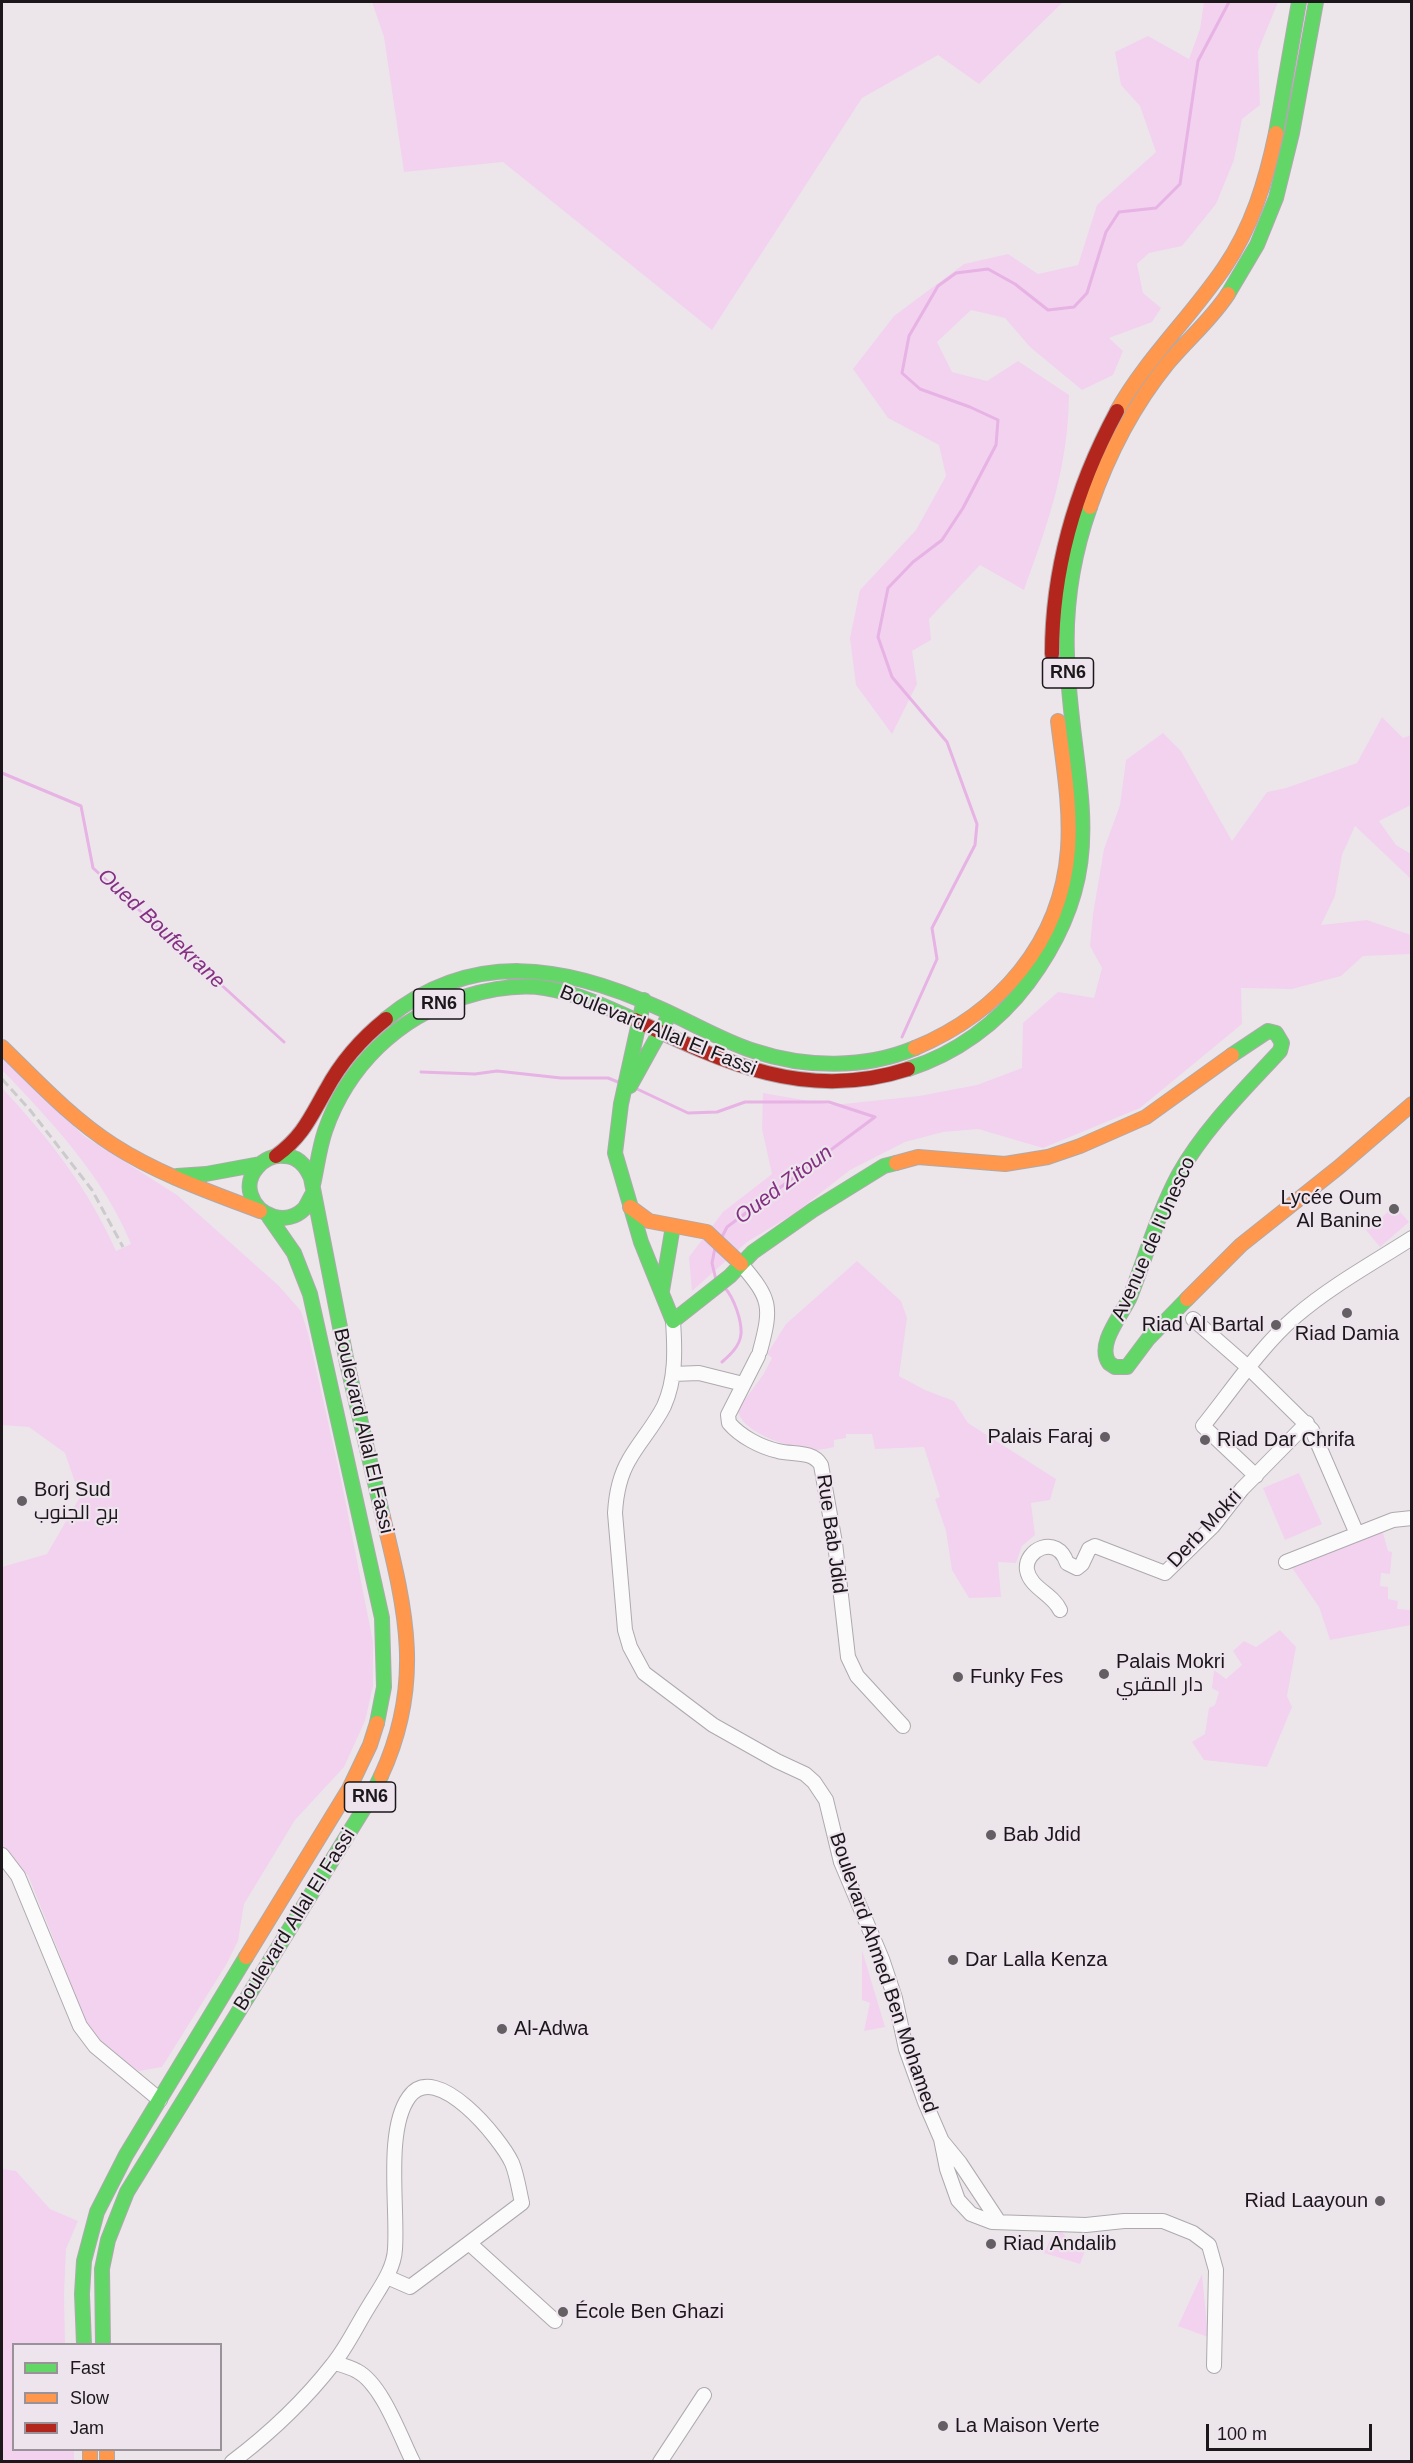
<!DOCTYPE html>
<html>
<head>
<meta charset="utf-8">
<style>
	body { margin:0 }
	#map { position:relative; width:1413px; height:2463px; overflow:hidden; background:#ece6eb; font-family:Helvetica,sans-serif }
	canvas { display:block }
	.frame { position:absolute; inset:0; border:3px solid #1b171a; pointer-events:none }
	.legend { position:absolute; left:12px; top:2343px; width:210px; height:108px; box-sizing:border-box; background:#eee4ed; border:2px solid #9a9299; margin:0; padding:8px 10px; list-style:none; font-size:18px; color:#1b171a }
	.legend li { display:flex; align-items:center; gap:12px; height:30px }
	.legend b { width:30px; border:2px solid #9a9299 }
	.scale { position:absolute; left:1206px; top:2424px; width:166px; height:27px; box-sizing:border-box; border:3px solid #1b171a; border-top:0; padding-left:8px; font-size:18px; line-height:21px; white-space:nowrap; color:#1b171a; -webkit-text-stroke:4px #eee4ed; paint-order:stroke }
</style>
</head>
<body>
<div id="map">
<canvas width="1413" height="2463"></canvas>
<div class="frame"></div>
<ul class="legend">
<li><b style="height:8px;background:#63d668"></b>Fast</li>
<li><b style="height:8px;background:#ff974d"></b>Slow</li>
<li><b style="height:8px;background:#b3261e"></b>Jam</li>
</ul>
<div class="scale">100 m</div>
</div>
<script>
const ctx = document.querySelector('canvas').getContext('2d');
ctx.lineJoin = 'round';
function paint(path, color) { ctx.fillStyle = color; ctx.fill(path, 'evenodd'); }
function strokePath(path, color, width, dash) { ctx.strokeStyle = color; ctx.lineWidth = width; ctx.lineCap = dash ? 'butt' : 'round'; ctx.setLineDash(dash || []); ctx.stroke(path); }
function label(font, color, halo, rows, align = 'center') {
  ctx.font = font + ' Helvetica,Cairo,sans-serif'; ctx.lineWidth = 4.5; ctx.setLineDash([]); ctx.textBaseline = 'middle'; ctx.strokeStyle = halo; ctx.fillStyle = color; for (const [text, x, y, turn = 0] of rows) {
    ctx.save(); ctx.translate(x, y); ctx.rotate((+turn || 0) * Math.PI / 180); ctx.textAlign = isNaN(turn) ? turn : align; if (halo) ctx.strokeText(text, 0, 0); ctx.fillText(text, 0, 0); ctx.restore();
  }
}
paint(new Path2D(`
	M372,2H1063L979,84L938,55L862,98L712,330L503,162L404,172L384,37Z
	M1204,2H1278L1258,51L1260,105L1242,119L1234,160L1216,204L1182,246L1149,253L1137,264L1143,293L1161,308L1152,322L1109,338L1123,351L1113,375L1082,390L1030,347L1005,318L971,310L937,342L952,372L987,381L1018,361L1069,395C1068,469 1048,523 1024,590L980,565L929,619L931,640L912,651L917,684L892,734L856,685L850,638L860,590L916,530L946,476L939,445L888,418L853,369L894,316L964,264L1008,254L1038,274L1078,265L1097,205L1156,152L1140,106L1121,85L1115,52L1148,36L1189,59L1200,29Z
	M1382,717L1403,738L1411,735V805L1379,821L1396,845L1411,854V879L1355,826L1342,855L1335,896L1321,925L1367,920L1411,935V954L1363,956L1341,976L1292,989L1241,988L1242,1024L1140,1108L1043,1148L978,1129L943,1132L905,1142L850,1170L795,1213L747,1242L692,1291L689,1257L723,1212L772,1174L762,1129L763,1093L833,1105L919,1096L977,1085L1022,1068L1023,1023L1058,992L1094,998L1102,968L1090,946L1093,914L1104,849L1120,805L1126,760L1163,733L1181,751L1232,841L1267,792L1286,788L1357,763Z
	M2,1056L84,1136L177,1195L279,1286L301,1311L308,1333L342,1484L373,1642V1686L365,1721L344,1767L295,1820L244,1904L238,1941L226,1965L162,2067L139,2071L91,2039L80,2019L60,1955L28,1875L2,1855V1567L47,1554L80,1497L65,1453L29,1427L2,1425V1088C48,1137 89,1189 116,1251L131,1244C104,1177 51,1121 2,1070Z
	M1395,1206L1409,1222L1380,1247L1366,1230Z
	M857,1261L901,1301L907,1318L899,1376L925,1390L954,1401L968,1423L1056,1479L1050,1500L1031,1503L1035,1535L1022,1546L1016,1563L998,1562L1001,1597L969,1598L952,1570L946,1531L935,1499L940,1497L924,1447L875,1449L872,1434H846V1438L834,1440V1447C828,1448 821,1450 814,1450C795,1450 738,1432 738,1409L763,1375L772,1358L767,1354L786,1324Z
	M1299,1473L1322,1524L1285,1540L1263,1488Z
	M1382,1529L1388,1551L1392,1552L1390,1574L1381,1573L1380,1586L1388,1587V1599L1398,1601L1397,1609L1411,1610V1625L1330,1640L1319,1607L1288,1562Z
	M1280,1630L1296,1647L1287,1696L1292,1707L1267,1767L1204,1760L1192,1742L1205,1734L1209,1708L1215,1705L1219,1692L1212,1688L1214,1670L1226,1679L1242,1665L1233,1651L1244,1641L1256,1647Z
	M862,1950L885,2027L864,2031L870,2003L862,2000Z
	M2,2169L16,2171L50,2209L78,2221L66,2249L64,2294L65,2344H14V2450H74V2461H2Z
	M1061,2231L1069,2240L1088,2243L1080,2264L1044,2253L1051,2238Z
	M1202,2274L1208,2337L1178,2326Z`), '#f2d2ef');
strokePath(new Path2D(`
	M2,773L81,806L93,868L284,1042
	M902,1037L937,959L932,928L975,845L977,824L947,742L892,677L878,637L888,588L913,562L942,540L963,508L996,445L998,420L970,407L920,389L902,373L909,336L938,286L956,273L988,269L1015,284L1048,310L1074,307L1087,293L1106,232L1119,212L1156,208L1180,184L1198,61L1229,2
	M421,1072L475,1074L497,1071L561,1078H608L618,1082
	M635,1088L688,1113L717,1112L745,1102H829L875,1117
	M722,1237L727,1227L875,1117
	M715,1248L712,1263L716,1280
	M722,1362C730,1355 740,1346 741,1334C742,1321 734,1298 725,1288`), '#e7b2e4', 3);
const street = new Path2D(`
	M741,1264C771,1299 772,1306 760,1351
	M1193,1319L1249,1368L1312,1430L1357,1534
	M673,1321C675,1350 676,1379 664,1406C654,1426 639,1442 629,1460C619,1477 616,1495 615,1513L625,1630L630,1647L644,1673L713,1725L777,1761L805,1774L814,1782L826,1800L841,1862L882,1959L895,1998L906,2049L925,2102L941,2139L947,2169L958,2200L971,2214L992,2222L1086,2225L1124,2221H1163L1193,2233L1209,2245L1216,2270L1214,2366
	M758,1356L728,1415L729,1423C740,1436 760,1447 778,1451C792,1455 812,1450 821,1465L835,1543L848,1657L857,1676L903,1726
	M673,1374L699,1373L743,1384
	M1256,1476L1203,1426C1232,1390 1261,1346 1296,1316C1331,1286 1373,1263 1412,1238
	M1286,1562L1393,1520L1412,1518
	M1060,1610C1053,1594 1030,1588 1027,1570C1024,1550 1057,1533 1067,1563L1077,1568L1082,1564L1089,1549L1095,1546L1165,1573L1213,1526L1242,1489L1307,1423
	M2,1855L18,1876L80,2026L95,2046L160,2100
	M942,2141L960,2163L999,2222
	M387,2277L410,2287L469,2243L555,2321
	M335,2363C342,2365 350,2367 357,2371C382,2384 400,2436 413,2462
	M232,2462C269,2434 305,2400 333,2364C347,2347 357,2325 369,2306C379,2289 394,2270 395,2249C398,2208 385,2130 409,2097C436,2059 501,2139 512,2163C517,2175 519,2190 522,2203L469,2243
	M660,2462L704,2395`);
const fast = new Path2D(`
	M1276,133L1299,2
	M1228,294L1257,245L1276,198L1292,133L1316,2
	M644,1000L621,1104L615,1153L641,1242L673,1321L730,1276L753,1252L813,1210L884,1166L896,1163
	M386,1019C472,949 566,965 659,1008C691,1022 722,1041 754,1051C805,1068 865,1069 915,1048
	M908,1069C956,1054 998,1023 1028,983C1117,863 1071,786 1067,655C1065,604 1073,555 1090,507
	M630,1086L666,1021
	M177,1176L206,1174L260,1164
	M313,1185C317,1167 319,1149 325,1131C347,1067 398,1016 464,997C490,989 518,984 545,988C576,993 607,1007 635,1020
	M313,1193C310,1198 307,1205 304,1209C287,1226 258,1217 251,1195C244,1175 264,1154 284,1156C298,1156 306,1166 311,1178L347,1363L383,1517
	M269,1217L294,1253L310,1294L382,1618L384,1687L377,1723
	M662,1291L673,1226
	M1187,1299L1148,1339L1127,1367H1115L1109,1363C1096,1344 1122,1315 1130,1297C1146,1256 1158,1213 1179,1174C1205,1128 1244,1090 1280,1051L1282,1043L1276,1033L1268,1031L1232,1055
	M84,2344L82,2294L84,2261L97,2212L126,2155L246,1957
	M103,2344L102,2269L108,2240L127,2192L368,1802L381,1776`);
const slow = new Path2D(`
	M1117,411C1146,359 1190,318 1224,268C1252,227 1266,181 1276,133
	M1090,507C1108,455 1133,406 1168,363C1188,339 1211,320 1228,294
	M2,1047C37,1081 71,1118 113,1145C158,1174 210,1192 260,1211
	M915,1048C999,1013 1061,943 1068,849C1071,806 1063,763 1058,721
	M896,1163L918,1157L1005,1164L1048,1157L1080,1146L1146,1117L1232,1055
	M630,1207L649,1221L707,1232L741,1264
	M1187,1299L1241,1245L1339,1167L1412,1104
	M381,1776C424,1683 406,1611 383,1517
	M246,1957L349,1789L370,1745L377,1723
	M90,2450V2462
	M107,2450V2462`);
const jam = new Path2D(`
	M1052,654C1052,567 1076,487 1117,411
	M635,1020C725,1063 807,1102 908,1069
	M276,1156C303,1136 310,1118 326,1090C341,1062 361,1039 386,1019`);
strokePath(street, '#adaaad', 16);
strokePath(fast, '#adaaad', 16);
strokePath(slow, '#adaaad', 16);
strokePath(jam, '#adaaad', 16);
strokePath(street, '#fcfbfc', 14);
strokePath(fast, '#63d668', 14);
strokePath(slow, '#ff974d', 14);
strokePath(jam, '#b3261e', 14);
strokePath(new Path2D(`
	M2,1079L30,1110L92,1190L123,1247`), '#cccacc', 3, [9, 4.5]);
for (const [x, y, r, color] of [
	[1394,1209,6,"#645f63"],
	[1347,1313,6,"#645f63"],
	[1276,1325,6,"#645f63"],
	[1105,1437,6,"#645f63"],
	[1205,1440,6,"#645f63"],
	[22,1501,6,"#645f63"],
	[1104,1674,6,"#645f63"],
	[958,1677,6,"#645f63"],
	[991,1835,6,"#645f63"],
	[953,1960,6,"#645f63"],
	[502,2029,6,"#645f63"],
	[1380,2201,6,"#645f63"],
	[991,2244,6,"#645f63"],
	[563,2312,6,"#645f63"],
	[943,2426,6,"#645f63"]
]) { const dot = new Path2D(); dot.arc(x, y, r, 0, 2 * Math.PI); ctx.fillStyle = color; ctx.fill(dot); strokePath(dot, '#eee4ed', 2); }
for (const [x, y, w] of [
	[1068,673,51],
	[439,1004,51],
	[370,1797,51]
]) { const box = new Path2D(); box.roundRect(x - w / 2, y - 15, w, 30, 4.5); ctx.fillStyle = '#eee4ed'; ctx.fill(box); strokePath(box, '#1b171a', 1.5); }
label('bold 18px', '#1b171a', null, [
	["RN6",1068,673],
	["RN6",439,1004],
	["RN6",370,1797]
]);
label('20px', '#1b171a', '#eee4ed', [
	["Boulevard Allal El Fassi",658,1031,22],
	["Avenue de l'Unesco",1154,1239,-66],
	["Boulevard Allal El Fassi",363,1431,77],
	["Derb Mokri",1205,1529,-47],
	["Rue Bab Jdid",831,1534,82],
	["Boulevard Allal El Fassi",295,1920,-58],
	["Boulevard Ahmed Ben Mohamed",883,1973,71]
]);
label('20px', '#1b171a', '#eee4ed', [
	["Lycée Oum",1382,1198,"right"],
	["Al Banine",1382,1221,"right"],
	["Riad Al Bartal",1264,1325,"right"],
	["Riad Damia",1347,1334,"center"],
	["Palais Faraj",1093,1437,"right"],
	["Riad Dar Chrifa",1217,1440],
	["Borj Sud",34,1490],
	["برج الجنوب",34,1513],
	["Palais Mokri",1116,1662],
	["دار المقري",1116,1685],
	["Funky Fes",970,1677],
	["Bab Jdid",1003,1835],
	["Dar Lalla Kenza",965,1960],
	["Al-Adwa",514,2029],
	["Riad Laayoun",1368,2201,"right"],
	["Riad Andalib",1003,2244],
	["École Ben Ghazi",575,2312],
	["La Maison Verte",955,2426]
], 'left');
label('italic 21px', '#832f82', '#eee4ed', [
	["Oued Boufekrane",161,929,43],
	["Oued Zitoun",784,1185,-37]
]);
</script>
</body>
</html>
